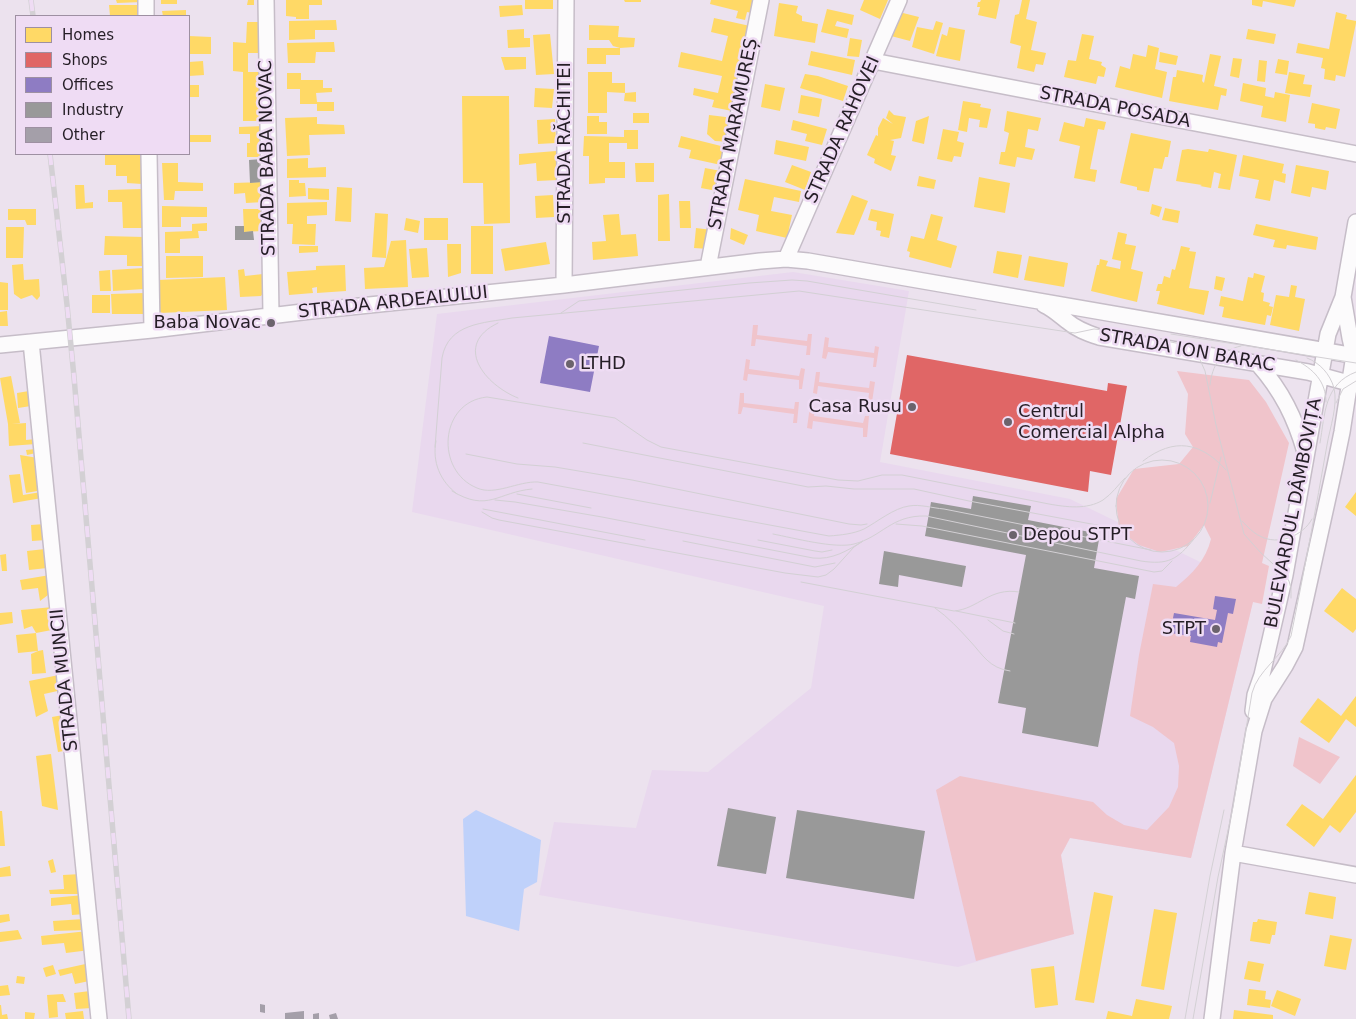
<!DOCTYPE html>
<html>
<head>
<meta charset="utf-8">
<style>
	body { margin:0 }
	#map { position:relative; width:1356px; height:1019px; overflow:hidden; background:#ece2ee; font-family:"DejaVu Sans",sans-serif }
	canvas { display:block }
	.legend { position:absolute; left:15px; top:15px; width:175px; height:140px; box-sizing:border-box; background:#efdcf4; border:1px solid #9e90a2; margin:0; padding:6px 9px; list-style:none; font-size:15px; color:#251e26 }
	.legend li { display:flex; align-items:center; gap:10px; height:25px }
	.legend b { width:25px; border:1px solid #9e90a2 }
</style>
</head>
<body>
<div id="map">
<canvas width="1356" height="1019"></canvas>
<ul class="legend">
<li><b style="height:14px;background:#ffd966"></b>Homes</li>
<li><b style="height:14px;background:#e06666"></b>Shops</li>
<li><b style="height:14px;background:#8e7cc3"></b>Offices</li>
<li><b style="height:14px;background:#999"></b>Industry</li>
<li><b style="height:14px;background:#a49fa9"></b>Other</li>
</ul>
</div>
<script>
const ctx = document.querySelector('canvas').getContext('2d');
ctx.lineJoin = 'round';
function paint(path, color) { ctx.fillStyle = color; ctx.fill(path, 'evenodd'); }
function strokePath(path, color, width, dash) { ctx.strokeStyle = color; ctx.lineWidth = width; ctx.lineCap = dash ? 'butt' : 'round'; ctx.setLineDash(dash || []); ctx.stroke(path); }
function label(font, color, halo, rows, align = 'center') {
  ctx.font = font + ' "DejaVu Sans",sans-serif'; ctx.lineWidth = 5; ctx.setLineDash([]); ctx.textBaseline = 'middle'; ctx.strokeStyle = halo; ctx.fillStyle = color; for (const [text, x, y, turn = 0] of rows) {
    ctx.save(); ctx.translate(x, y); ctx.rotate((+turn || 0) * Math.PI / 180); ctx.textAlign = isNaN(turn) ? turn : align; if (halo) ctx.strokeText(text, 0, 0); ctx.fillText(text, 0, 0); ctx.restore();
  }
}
paint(new Path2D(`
	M793,272L909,291L880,462L1070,499L1256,589L1191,858L1070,838L1061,855L1074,934L958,967L539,895L554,822L636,828L652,770L708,772L811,688L824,606L412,512L437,314Z`), '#e9d8ee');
paint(new Path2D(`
	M753,325H758L757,335L807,341L808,334H812L810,355H806L807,346L756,339L755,346H751Z
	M825,337L829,338L828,347L874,353L875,346L879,347L876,367H873L874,358L828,352L826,359L822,358Z
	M746,359L750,360L749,369L799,376L801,368L805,369L802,389H799V380L748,374L747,381L743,380Z
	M1177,371L1249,380L1266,402L1289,443L1262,563L1269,566L1262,604L1253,602L1191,858L1070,838L1061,855L1074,934L976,961L936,790L960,776L1093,802L1107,815L1124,825L1147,830L1169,807L1178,787L1179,766L1174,743L1153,727L1130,716L1139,655L1153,584L1176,587C1192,574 1206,560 1211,539L1204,525L1188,546L1160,552L1139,545L1119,530L1116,499L1134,469L1179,464L1193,447L1185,434L1188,394Z
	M816,372H820L819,382L869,388L870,381L875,382L872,402H868L869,393L818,386L817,394L813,393Z
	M740,393H744V403L794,409L795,402H799L797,423H793L794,414L743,407L741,414H738Z
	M810,406L815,407L814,416L863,423L865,416H869L867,437H863V428L813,421L812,429L807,428Z
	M1299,737L1340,757L1320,784L1293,766Z`), '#f0c4cb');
paint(new Path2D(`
	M476,810L541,840L537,882L524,889L519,931L466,916L463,819Z`), '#bfd1fa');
paint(new Path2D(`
	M116,0H142V2L117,3Z
	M161,0H177V4H161Z
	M248,0H254V5H247Z
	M286,0H322V5H309V19H296V17L286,16Z
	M525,0H553V9H525Z
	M624,0H641V2H625Z
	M711,0H755L752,13L747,12L745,20L736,18L738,11L710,4Z
	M864,0H888L880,19L860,10Z
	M981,0H1000L996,19L978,15L980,7H977L978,2H980Z
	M1022,0H1030L1026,19L1037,22L1031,50L1046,53L1043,65L1036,64L1034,72L1017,68L1021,46L1010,43L1015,15L1019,14Z
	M1252,0H1296L1294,7L1263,1L1262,7L1252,5Z
	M779,3L798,6L796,13L802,16V21L818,24L815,43L774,36Z
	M109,5H138V16H110Z
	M522,5L523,15L500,17L499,6Z
	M827,9L854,15L852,25L837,21L835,26L849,29L847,38L821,32Z
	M186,10V15H178V16H163L162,11Z
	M899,12L919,17L910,41L891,36Z
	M1336,12L1347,15L1346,19L1356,21V23L1345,77L1336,75L1335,81L1324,79L1325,69L1321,68L1323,58L1296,53L1298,43L1329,49Z
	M714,18L750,26L732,111L712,107L714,100L693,95L694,88L718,93L722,76L678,67L681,52L722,61L728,36L711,32Z
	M336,20L337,30H315V39L289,40V21Z
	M936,21L943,23L934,54L912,47L917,27L933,30Z
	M247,22H263L261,53H248V72H261L262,121H243V72L233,71V42L246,43Z
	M589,25L619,26L618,37L635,38L634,47L620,48L613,46L609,40H589Z
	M949,27L965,30L960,61L936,56L942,34L947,36Z
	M524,29V38H530V47L508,48L507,30Z
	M1248,29L1276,34L1274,44L1246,39Z
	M550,34L554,74L536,75L533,35Z
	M1082,34L1094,36L1089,59L1102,62L1101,65L1106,68L1104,77L1098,76L1096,84L1064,77L1068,60L1076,61Z
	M189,36L211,37V54H189Z
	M850,38L862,40L859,57L847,56Z
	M334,42L335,52H316L315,63H288L287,43Z
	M1148,45L1159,48L1155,69L1167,72L1162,98L1115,87L1120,66L1130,69L1133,54L1146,57Z
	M587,48H620V55H606V64H587Z
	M811,51L855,60L852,75L808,65Z
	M1160,52L1178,56L1176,65L1159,62Z
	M1210,54L1221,56L1214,86L1227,89L1226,96L1221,95L1218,110L1169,101L1173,77H1176L1177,70L1203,75L1202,81L1204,83Z
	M501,57H526V69L505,70Z
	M1233,58L1242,59L1239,78L1230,76Z
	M1278,59L1289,61L1287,75L1275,73Z
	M1259,60L1267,61L1265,82L1257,81Z
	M203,61L204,75L189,76V62Z
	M588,72H612V83H625V93L607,92V113H588Z
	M1289,72L1305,75L1303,84L1312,85L1310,97L1285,93Z
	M287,73H301V80H323V88H332V92L316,93L317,102H334V111H317V104H300V89H287Z
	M805,74L818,76L848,86L843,101L800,88Z
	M1243,83L1266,88L1265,96L1274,98L1275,92L1290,95L1286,122L1261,117L1263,106L1240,101Z
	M765,84L785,88L780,111L761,107Z
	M189,85H199V97H189Z
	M535,88L554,89L552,108L534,107Z
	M636,92V102L624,101L625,93Z
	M801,95L822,99L819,117L798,113Z
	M462,96H509L510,223L484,224L483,183H463Z
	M963,101L981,104L980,107L991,109L987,128L979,127L980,120L969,118L967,132L958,130Z
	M1312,103L1340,109L1336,129L1326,127L1325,130L1315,128V124L1308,123Z
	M889,110L894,115L906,117L901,138L890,140L894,141L891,155L896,156L891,171L874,163L875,159L867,155L876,135L878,136V128L883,118L893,124L886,118Z
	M1007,111L1041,118L1038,131L1028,129L1025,147L1035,149L1032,160L1017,157L1015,167L999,164L1001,152H1005L1009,133L1004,131Z
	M633,113H649V123H633Z
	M709,115L734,118L732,142L715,141L707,134Z
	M587,116H599V122H607V134H587Z
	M929,116L924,144L912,141L916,121Z
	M317,117V124L344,125L345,134L309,135L310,155L287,156L285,118Z
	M1086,118L1106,122L1104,130L1098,129L1090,169L1097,170L1095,182L1074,178L1080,146L1059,141L1064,122L1084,127Z
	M555,119L556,143L538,144L537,120Z
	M793,120L827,129L822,145L805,141L807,134L791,130Z
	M264,126L265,147H261V157H247V143H250V134H239V127Z
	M943,129L959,132L957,141L964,143L961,157L954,156L952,162L937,159Z
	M624,130H638V149H627V143H609V162H625V178H605V183L589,184V156H583L584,136L624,137Z
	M1131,133L1171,141L1168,157H1165L1162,169L1154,168L1149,192L1137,190V187L1120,183Z
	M189,135H211V142H189Z
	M681,136L725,147L721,165L689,158L691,150L678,147Z
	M776,140L809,147L806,161L774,154Z
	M1188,149L1208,152L1209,149L1237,155L1230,190L1218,188L1221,174L1214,172L1211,188L1200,186L1202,185L1176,181L1182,150Z
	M556,151L558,180L537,181L536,163L519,165V154Z
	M124,154H142V184L127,183V176H116V165H105V155H124Z
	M1243,155L1284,164L1282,173L1286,174L1285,183L1274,180L1270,201L1255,198L1259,180L1239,176Z
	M308,158V168L326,167V177L287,178V159Z
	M162,163H178V182L203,183V191H175L174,200H164Z
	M635,163H654V182H636Z
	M792,165L811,172L805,190L785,182Z
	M1296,165L1329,171L1326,190L1312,187L1310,197L1291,193Z
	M705,168L721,171L717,191L701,188Z
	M919,176L936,180L934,189L917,186Z
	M979,177L1010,183L1005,213L974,207Z
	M745,179L801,191L799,202L774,197L771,211L792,215L787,238L756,231L759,215L738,210Z
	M289,180H299V183H305L306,196L289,197Z
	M263,182L264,202L246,203L245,193L234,194V183Z
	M75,185H84L85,203L93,202V208L76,209Z
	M337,187L352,188L351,222L335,221Z
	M308,188L329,189V200L308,199Z
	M141,189L143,228H123L122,202H108V190Z
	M669,194L670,241H658V195Z
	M553,195L554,217L536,218L535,196Z
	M852,195L868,201L854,235L836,233Z
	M679,201H690L691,228H680Z
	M327,202V215L307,216V224H316L315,245L292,244L293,224H287V203Z
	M1152,204L1162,207L1159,217L1150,214Z
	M162,206L207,207V217H181V227H162Z
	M1165,208L1180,211L1178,223L1162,220Z
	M8,209H36V225H27L25,220H8Z
	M243,209H261L262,231L244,232Z
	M871,209L894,214L889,238L880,236L881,231L876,230L877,222L868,220Z
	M375,213L388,214L386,258L372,257Z
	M619,214L621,235L636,234L638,256L593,260L592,242L606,241L603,215Z
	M931,214L943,217L937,240L957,246L951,268L909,257L910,252L907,251L911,236L924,239Z
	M406,218L420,221L418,233L404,230Z
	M424,218H448V240H424Z
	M207,223V231H198L199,238L180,239V253H165V232L192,231V224Z
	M1256,224L1318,237L1316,250L1287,245L1286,249L1273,247L1275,240L1253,235Z
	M471,226H493V274H471Z
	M6,227H24L23,258H6Z
	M696,228L712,230L709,249L694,248Z
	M731,228L748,235L744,245L730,239Z
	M1118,232L1127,234L1125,244L1136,246L1131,269L1143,272L1137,302L1091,291L1097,265H1099L1100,259L1108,261L1106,266L1120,269L1121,261L1112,259Z
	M105,236L144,237L143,266H127V255H104Z
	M406,240L408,287L365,289L364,268L384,267L391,241Z
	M546,242L550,264L505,271L501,249Z
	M447,244H461V273L448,277Z
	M299,246H318V252L299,253Z
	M1181,246L1190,248L1189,251L1196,252L1189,288L1209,291L1204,315L1157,304L1160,291H1156L1158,284H1162L1164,276L1170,278L1172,269L1175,270Z
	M427,248L429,277L412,278L409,249Z
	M997,251L1022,255L1018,278L993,273Z
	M166,256H203V277L166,278Z
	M1029,256L1068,263L1064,287L1024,280Z
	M23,264L24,280L39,279L40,296L37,300L32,295L21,299L14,294L12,265Z
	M345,265L346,291L317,293V287L312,288L313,293L289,295L287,272L316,270V266Z
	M143,268L144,289L113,291L112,270Z
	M244,269L245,276L263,274L265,290L261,296L240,297L238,270Z
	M110,270L111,291H100L99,271Z
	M1254,273L1265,276L1261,292L1264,293L1263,301L1270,303L1269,306L1273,307L1271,316L1267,315L1265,325L1222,317L1224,307L1219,306L1221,296L1243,301L1248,277L1253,278Z
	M1216,276L1225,278L1222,291L1214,289Z
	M225,277L227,310L160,313L158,280Z
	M0,282L8,283V310H0Z
	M1291,285L1297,286L1295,297L1305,299L1299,331L1270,325L1276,295L1289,297Z
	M145,293L146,314H112L111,294Z
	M92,295H110V313H92Z
	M7,311L8,326H0V312Z
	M11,376L20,423L12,424L26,423V440L36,439V444L9,446L8,424L0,378Z
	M29,391L31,406L18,408L17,393Z
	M35,449L36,453L27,455L26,450Z
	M20,455L38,458L43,490L26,493Z
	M20,474L23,495L41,492L42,498L13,503L9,475Z
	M1356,492V516L1345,507Z
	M45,524L46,540L32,541L31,525Z
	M45,549L47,568L29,570L27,551Z
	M6,554L7,571H2L0,555Z
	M50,575L52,592L40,601L38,588L22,590L20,580Z
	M1342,588L1356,599V629L1353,633L1324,611Z
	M53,607L57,629L36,633L32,626L24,629L21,610Z
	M12,612L13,623L0,625V613Z
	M36,633L38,651L43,650L46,673L32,674L31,654L38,651L18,653L16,635Z
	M59,675L62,690L44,694L48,711L36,717L29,681Z
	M1356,696V727L1346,719L1329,743L1300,722L1318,698L1341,716Z
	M63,715L69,750L58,752L52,717Z
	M51,754L58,810L42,806L36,756Z
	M1356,775V812L1340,833L1330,825L1314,847L1286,825L1302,804L1323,819Z
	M0,811H2L5,846H0Z
	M53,859L56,872L51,873L48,861Z
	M10,866L11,876L0,877V868Z
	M81,874L83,894H50L49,890L64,889L63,875Z
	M1094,892L1113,896L1094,1003L1075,1000Z
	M1309,892L1336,897L1333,919L1305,914Z
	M84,895L85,914L72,915L71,904L51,906V898Z
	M1154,909L1177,913L1164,990L1141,986Z
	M9,914L10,921L0,923V915Z
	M84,919L87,930L54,931L53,921Z
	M1258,919L1277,922L1275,935H1272L1270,944L1250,941L1253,922H1257Z
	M18,930L22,939L0,942V932Z
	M88,931L90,950L66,953L64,943L42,945L41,936Z
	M1330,935L1352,939L1346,970L1324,966Z
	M1248,961L1264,964L1260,982L1244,979Z
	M90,963L94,980L75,984L72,973L60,976L58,970Z
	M53,965L56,974L46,977L43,968Z
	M1054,966L1058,1005L1035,1008L1031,969Z
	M17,976L25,977L24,984L16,983Z
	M8,985L10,995L0,996V986Z
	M1249,989L1266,991L1265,999L1271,1000L1270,1008L1247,1005Z
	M1277,990L1301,999L1295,1016L1271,1006Z
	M90,991L92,1008L76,1009L74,993Z
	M63,994L66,1002H57L58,1017L49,1018L47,995Z
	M1136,999L1172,1006L1169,1019H1106L1108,1011L1132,1016Z
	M0,1005H1L2,1015L7,1014L8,1019H0Z
	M1234,1010L1273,1015V1019H1233Z
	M83,1011L84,1019H66L65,1013Z
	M25,1012L35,1013L34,1019H25Z`), '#ffd966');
paint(new Path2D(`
	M907,355L1107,391L1108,383L1127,386L1111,475L1090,471L1088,492L890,454Z`), '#e06666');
paint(new Path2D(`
	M549,336L599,346L590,392L540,383Z
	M1215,596L1236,599L1233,614L1228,613L1222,643L1218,642L1217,647L1190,642L1191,636L1170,633L1174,613L1215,620L1217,610L1213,609Z`), '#8e7cc3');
paint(new Path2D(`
	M262,159L263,182L250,183L249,160Z
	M235,226H244V232L253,231L254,240H235Z
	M973,496L1031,506L1028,520L1100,534L1094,568L1139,576L1135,599L1126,597L1098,747L1022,733L1026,708L998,703L1026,555L925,536L931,502L971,509Z
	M884,551L966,566L962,587L899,575L898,587L879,584Z
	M728,808L776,817L766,874L717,866Z
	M797,810L925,831L914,899L786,878Z`), '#999');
paint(new Path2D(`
	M260,1004L265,1005V1013L260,1012Z
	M304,1011V1019H285V1013Z
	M319,1013V1019H313V1014Z
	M336,1013L338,1019H330L329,1015Z`), '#a49fa9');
const minor = new Path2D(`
	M146,0V16
	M266,0L271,315
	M873,61L1356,154
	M149,154L152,330
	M786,259L899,0
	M708,267L761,0
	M564,285L566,0
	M1044,305C1053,309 1059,315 1067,321C1076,329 1087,333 1099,337L1308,372L1356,385
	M31,342L99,1019
	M0,345L152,330L311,311L564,285L760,261L786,259L808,261L1356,356
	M1258,364C1282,391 1295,418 1305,452
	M1253,711L1255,695L1262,675L1285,575L1328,334L1343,297L1356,222
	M1233,853L1356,875
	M1212,1019L1233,853L1254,731L1264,699L1285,666L1295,647L1335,466L1342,432L1354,355L1350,338L1343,297`);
strokePath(minor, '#c6bdc8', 18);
strokePath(minor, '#fcfbfc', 15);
strokePath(new Path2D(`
	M561,313L579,301L749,283L792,280L807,281L976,310
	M498,323C452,345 485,385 518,398
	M1171,334L1356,363
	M1296,360C1313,369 1326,381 1326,402
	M1210,385C1212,366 1221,350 1241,346
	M1336,403L1343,389L1356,381
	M436,441C432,462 440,481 457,494
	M583,443L808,487L826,486L854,489H914L969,501L1118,529L1127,536
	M1320,443C1325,414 1324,384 1356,372
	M435,447L442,358C448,323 484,323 512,318L799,291L1068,332L1075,333L1094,329L1105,330L1187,345L1197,353L1205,371L1216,425L1244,534L1260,552L1285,575L1289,581L1291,588V598
	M466,454L517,464L555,467L632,480L849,524L861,525L867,524
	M1116 506a46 46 0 1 1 92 0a46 46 0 1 1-92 0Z
	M1143,461C1174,437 1201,442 1226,470
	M1125,478C1118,485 1112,494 1103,500C1087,510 1066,507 1049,504L902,475H882L858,481L838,480L661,447L647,440L615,418L487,397C439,402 435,471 477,488C495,496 518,481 538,482L829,536C841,535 853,534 864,529C877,522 894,508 909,506C920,504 932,508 944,509L1151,550
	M452,491C488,513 498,492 532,489
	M517,494L591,508
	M1210,503L1221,457
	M483,509L645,540
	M482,512L492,518L499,520L785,573L818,577L826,575L834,569L854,547L863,541C847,551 832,560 813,558L602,517L515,502L495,500
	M1242,521C1247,526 1253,533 1260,536C1278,546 1303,536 1312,519
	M896,524L922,526L1154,572L1162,571L1172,561
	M773,534C794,538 835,549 854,544C882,537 891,515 926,516L1141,561C1168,565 1177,560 1194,539
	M758,540L815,551L822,552L832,550
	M683,541L815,567L835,563
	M801,582L954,611C978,609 990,587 1019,592
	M935,608C948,617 959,629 970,641C983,655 989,668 1010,671
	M956,611L1015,623
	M988,620L1003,631L1014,634
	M1185,1019L1210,876L1224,810
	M1193,1019L1218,877L1233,807L1252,693C1258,670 1282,657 1291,636C1304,572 1316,508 1327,445C1330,427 1338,406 1334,388C1330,374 1320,363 1307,358`), '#d3d0d4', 1);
const rail = new Path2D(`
	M31,0L33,16
	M50,154L67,305L74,377L129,1019`);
strokePath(rail, '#d3d0d4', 5.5);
strokePath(rail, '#efdcf4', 4, [11]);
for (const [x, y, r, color] of [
	[271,323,5,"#6b636c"],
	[570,364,5,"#6b636c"],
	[912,407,5,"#6b636c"],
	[1008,422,5,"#6b636c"],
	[1013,535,5,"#6b636c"],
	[1216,629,5,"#6b636c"]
]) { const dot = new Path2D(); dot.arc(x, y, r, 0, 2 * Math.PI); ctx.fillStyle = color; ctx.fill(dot); strokePath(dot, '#efdcf4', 2); }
label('18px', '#251e26', '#efdcf4', [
	["STRADA POSADA",1115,108,11],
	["STRADA RAHOVEI",843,130,-66],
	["STRADA MARAMUREȘ",734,134,-79],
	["STRADA RĂCHITEI",565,143,-90],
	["STRADA BABA NOVAC",268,158,-91],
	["STRADA ARDEALULUI",393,303,-6],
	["STRADA ION BARAC",1187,351,10],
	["BULEVARDUL DÂMBOVIȚA",1294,513,-79],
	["STRADA MUNCII",65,680,-96]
]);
label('18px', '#251e26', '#efdcf4', [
	["Baba Novac",261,323],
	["LTHD",580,364,"left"],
	["Casa Rusu",902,407],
	["Centrul",1018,412,"left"],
	["Comercial Alpha",1018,433,"left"],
	["Depou STPT",1023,535,"left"],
	["STPT",1206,629]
], 'right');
</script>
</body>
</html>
